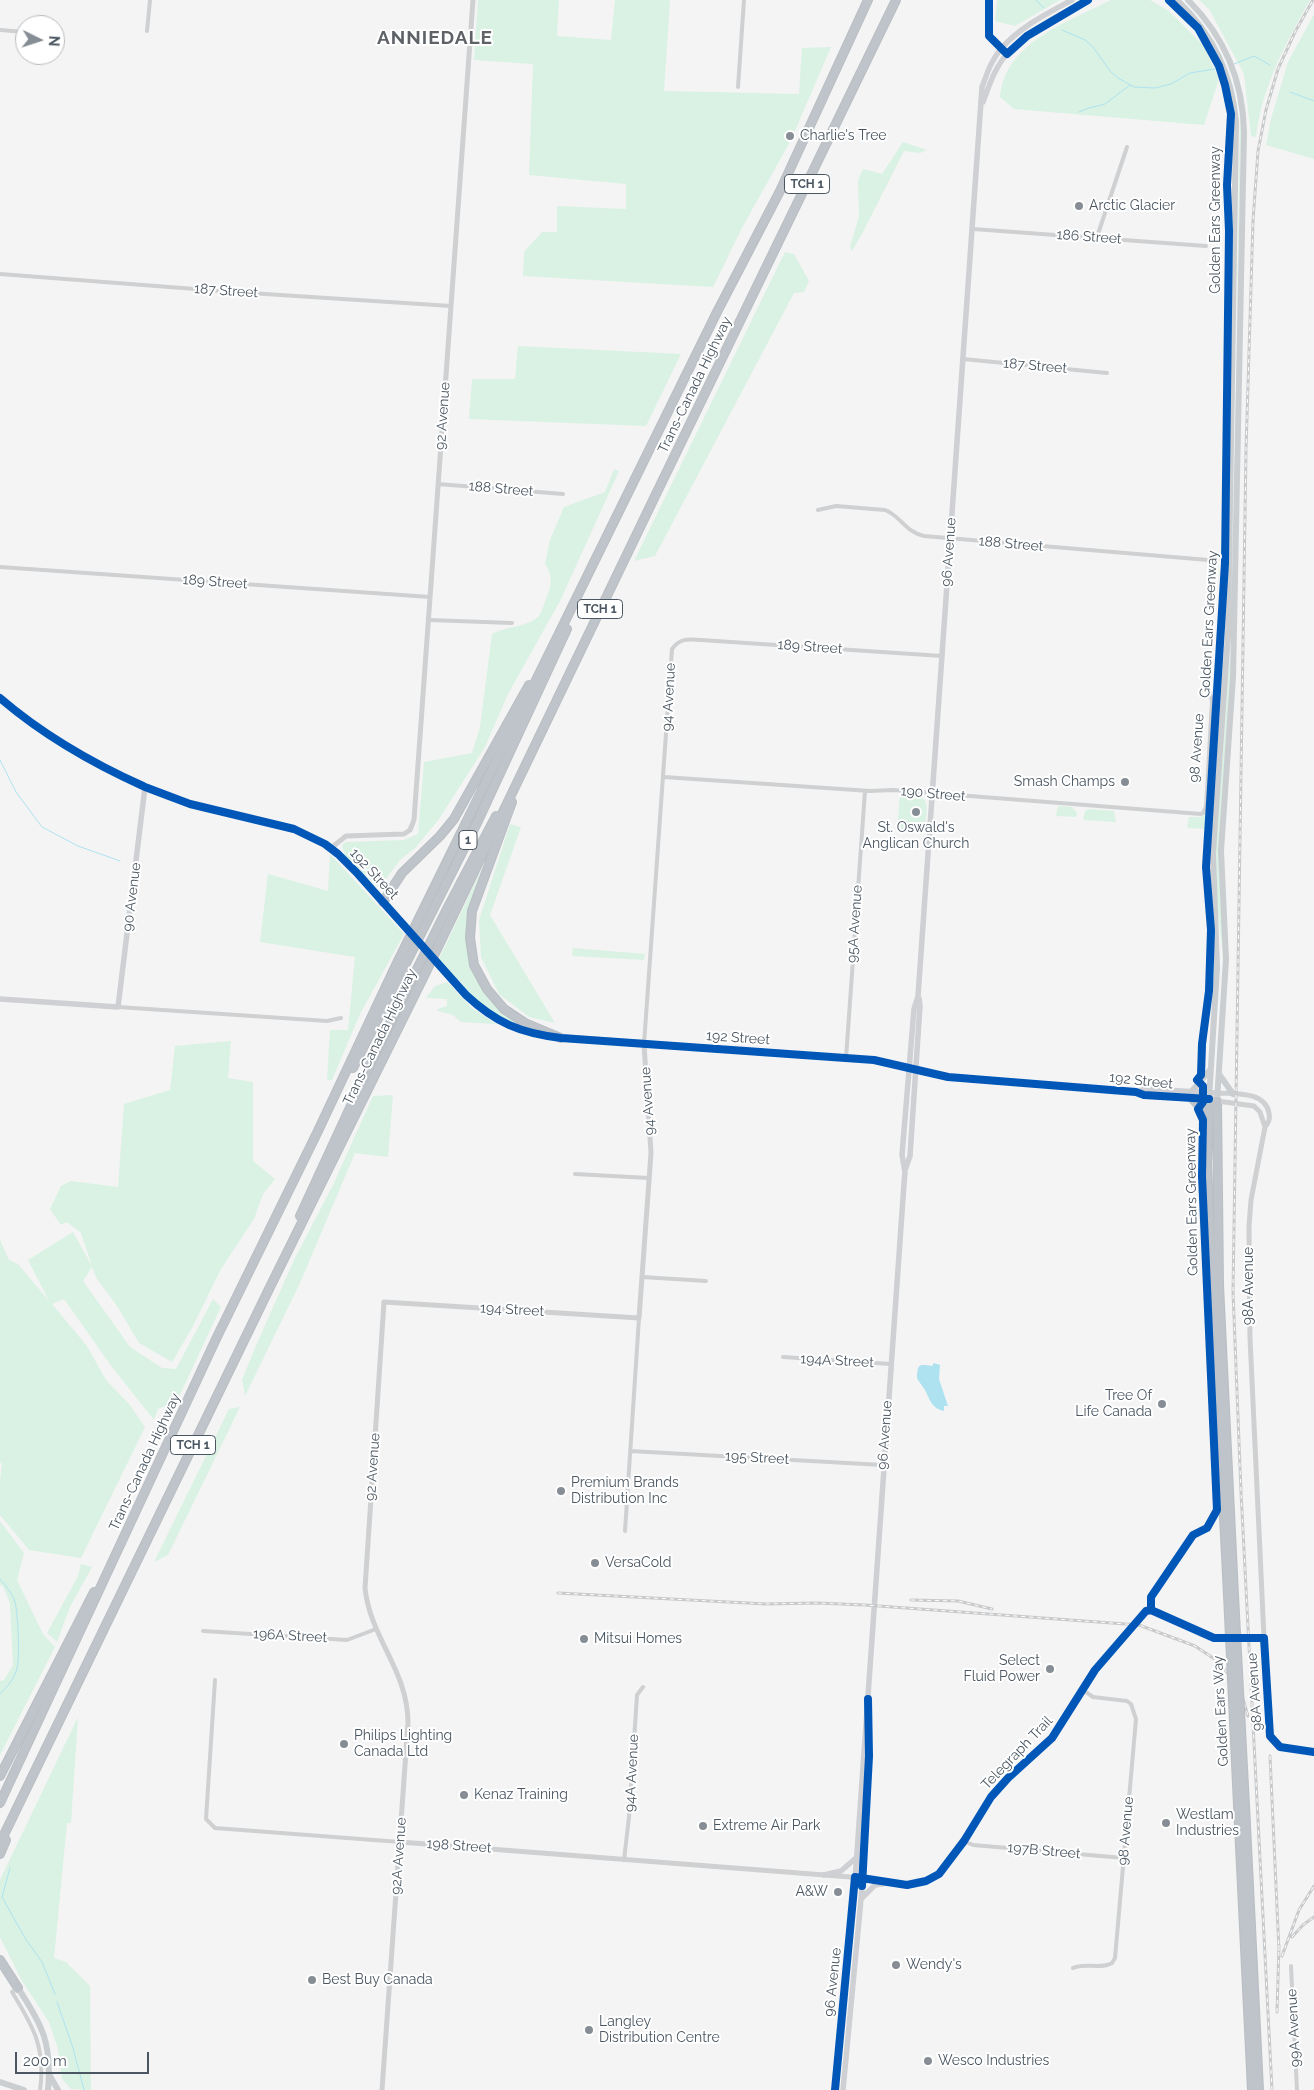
<!DOCTYPE html>
<html>
<head>
<meta charset="utf-8">
<style>
	body { margin:0 }
	#map { position:relative; width:1314px; height:2090px; overflow:hidden; background:#f4f4f4; font-family:Raleway,sans-serif }
	canvas { display:block }
	.north { position:absolute; left:15px; top:15px; width:50px; height:50px; box-sizing:border-box; background:#fff; border:1px solid #b7bbc0; border-radius:50%; rotate:94deg; font-size:14px; font-weight:700; line-height:20px; text-align:center; color:#4a5661 }
	.north::after { content:''; display:block; margin:auto; width:18px; height:22px; background:#868d94; clip-path:polygon(50% 0,100% 100%,50% 72%,0 100%) }
	.scale { position:absolute; left:15px; top:2052px; width:134px; height:22px; box-sizing:border-box; border:2px solid #4a5661; border-top:0; padding-left:6px; font-size:15px; line-height:18px; white-space:nowrap; color:#4a5661; -webkit-text-stroke:4px #fff; paint-order:stroke }
</style>
</head>
<body>
<div id="map">
<canvas width="1314" height="2090"></canvas>
<div class="north">N</div>
<div class="scale">200 m</div>
</div>
<script>
const ctx = document.querySelector('canvas').getContext('2d');
ctx.lineJoin = 'round';
function paint(path, color) { ctx.fillStyle = color; ctx.fill(path, 'evenodd'); }
function strokePath(path, color, width, dash) { ctx.strokeStyle = color; ctx.lineWidth = width; ctx.lineCap = dash ? 'butt' : 'round'; ctx.setLineDash(dash || []); ctx.stroke(path); }
function label(font, color, halo, rows, align = 'center') {
  ctx.font = font + ' Raleway,sans-serif'; ctx.lineWidth = 4; ctx.setLineDash([]); ctx.textBaseline = 'middle'; ctx.strokeStyle = halo; ctx.fillStyle = color; for (const [text, x, y, turn = 0] of rows) {
    ctx.save(); ctx.translate(x, y); ctx.rotate((+turn || 0) * Math.PI / 180); ctx.textAlign = isNaN(turn) ? turn : align; if (halo) ctx.strokeText(text, 0, 0); ctx.fillText(text, 0, 0); ctx.restore();
  }
}
paint(new Path2D(`
	M478,0H559L557,36L611,40L615,0H670L664,91L799,94L802,48L831,47L791,140L743,226L713,287L523,276L524,252L542,232H557V206L626,209V184L529,175L533,64L474,60Z
	M997,0H1060L1015,26L995,21Z
	M1111,0H1150L1169,11L1203,45L1219,79L1204,125L1014,109L1000,97C1005,42 1068,22 1111,0Z
	M1199,0H1310C1286,43 1262,86 1256,137L1251,136L1244,74L1209,9Z
	M1314,14V159L1266,145L1271,119L1288,62Z
	M1240,117L1241,134L1236,365Z
	M903,142L927,150L920,153L904,151L863,232L852,251L850,247L859,216L858,180L863,169L882,174Z
	M785,252L794,254L809,281L804,292L794,293L655,556L634,561Z
	M518,346L681,354L646,426L469,419L472,379H515Z
	M614,469L619,471L560,601L508,694L485,747L439,819L416,847L400,860L379,888L345,857L342,845L346,842L404,840L418,834L424,762L472,753L480,727L492,634C504,627 531,626 539,616C543,610 545,600 548,594C552,583 552,573 545,564L550,540L564,507L605,492Z
	M1230,654V679L1219,839L1223,957L1217,902L1216,847Z
	M900,794C933,796 927,802 925,831L897,830Z
	M1058,806L1072,807L1077,813L1076,817L1056,816Z
	M1089,809L1114,811L1116,822L1083,820L1085,811Z
	M1208,810V829L1187,828L1189,817H1201Z
	M510,824L521,827L490,915L555,1023L529,1017L499,994L481,957L479,920Z
	M330,854L404,934L360,1014L332,1080H327L330,1030H348L355,957L260,942L268,874L328,891Z
	M484,864L485,865L469,910L474,970L520,1022L519,1026L494,1015L468,994L462,983L447,970L439,959Z
	M573,948L645,954L644,960L572,956Z
	M447,982L472,1008L496,1024L461,1022L453,1015L438,1011L437,1009L447,1006V999L426,998L435,986Z
	M231,1041L228,1078L253,1082V1161L275,1179L263,1194L254,1219L221,1269L192,1328L172,1362L139,1343L117,1306L97,1279L92,1267L83,1281L130,1347L162,1368L176,1369L213,1299L221,1307L177,1401L158,1409L154,1420L112,1367L64,1299L52,1304L87,1346L106,1380L130,1405L145,1427L81,1558L29,1550L0,1515V1482L2,1464L0,1462V1240L9,1260L18,1264L49,1301L28,1260L73,1232L92,1266L81,1233L67,1222L61,1225L50,1209L61,1186L71,1181L118,1187L124,1104L170,1090L175,1046Z
	M393,1095L388,1157L355,1153L300,1283L245,1396L242,1380L255,1348L294,1260L333,1185L373,1096Z
	M1210,1168L1215,1213V1274Z
	M240,1407L168,1555L154,1562L229,1409Z
	M0,1521L24,1553L17,1580L43,1634L55,1647L0,1755V1681L4,1680L13,1665L10,1603L3,1586L0,1585Z
	M81,1564L92,1567L70,1607L57,1642L47,1633L78,1576Z
	M78,1717L71,1823H67L54,1958L66,1962L90,1986L91,2090L71,2089L62,2079L58,2049L49,2022L22,1981L0,1937V1880Z`), '#d9f2e3');
paint(new Path2D(`
	M934,1363L940,1365L939,1379L948,1406H944V1411C933,1409 930,1401 926,1392C924,1387 919,1383 917,1378C917,1362 921,1365 932,1366Z`), '#aee2f0');
strokePath(new Path2D(`
	M1036,0L1044,8
	M1062,30L1085,40L1093,47L1111,72L1118,78L1134,87L1155,88L1171,84L1190,73L1221,68
	M1234,64L1254,56L1270,65
	M1290,92L1314,101
	M1079,112L1089,108L1105,104L1130,85
	M0,760L16,792L42,827L78,846L120,861
	M0,1579C6,1586 12,1593 15,1602C18,1614 20,1657 17,1668C15,1678 7,1687 0,1694
	M10,1868L2,1897L25,1938L42,1962L55,1994
	M57,2002L73,2048L84,2090`), '#aee2f0', 1);
const motorway = new Path2D(`
	M512,802L472,911L470,938L474,965L487,989L504,1009L525,1023L561,1038
	M383,902L402,873L440,836L454,819L529,685
	M353,1068L478,821L567,629
	M1192,1098L1208,1116
	M1209,1099L1207,1164L1210,1239L1228,1595
	M1217,1101L1219,1285L1234,1595
	M300,1216L378,1047L449,905L496,816
	M0,1776L94,1592
	M0,1803L216,1339L317,1133L397,963L717,312L780,191L868,0
	M1246,1825L1259,2090
	M1239,1826L1252,2090
	M0,1843L270,1287L424,976L657,492L896,0
	M0,1854L6,1840
	M0,1960L18,1988`);
strokePath(motorway, '#b9bec3', 10);
strokePath(new Path2D(`
	M0,30L25,32
	M147,31L150,0
	M738,87L744,0
	M973,229L1206,246
	M1097,237L1127,147
	M0,274L234,292L451,306
	M963,359L1107,373
	M438,484L563,494
	M818,510L836,506L885,510C901,516 905,532 924,536L1208,560L1212,563
	M0,567L430,597
	M429,620L512,623
	M664,777L870,791L893,790L1201,814L1203,813L1206,807L1212,701L1207,684
	M118,1007L327,1021L341,1018
	M644,1044L672,649C680,638 688,639 701,640L942,656
	M846,1058L865,791
	M575,1174L649,1178
	M642,1277L706,1281
	M783,1357L891,1364
	M630,1451L883,1465
	M625,1531L639,1318
	M1151,1610V1597L1193,1535L1207,1528
	M203,1631L347,1640L376,1629
	M1264,1638L1270,1736L1280,1747L1314,1752
	M215,1680L206,1819L215,1828L400,1842
	M964,1841L973,1845L1124,1858
	M624,1860L629,1817L637,1695L643,1687
	M1291,1966L1297,2090
	M1073,1968C1085,1962 1100,1970 1112,1963L1115,1958L1136,1719L1131,1704L1127,1701L1093,1697L1083,1690
	M18,1988L12,1992C33,2026 46,2048 40,2090`), '#ced0d2', 4);
strokePath(new Path2D(`
	M989,0V36L1007,54
	M331,848L346,836L404,834L410,830L414,820L473,0
	M1217,1101L1254,1106L1260,1112L1265,1127
	M400,1842L863,1878L907,1885L926,1881L939,1874L964,1841L991,1797L1008,1778L1052,1738L1095,1670L1146,1611L1151,1610L1214,1638H1264L1250,1338L1249,1226L1251,1200L1265,1127C1269,1122 1270,1119 1269,1113C1265,1091 1234,1094 1218,1093
	M382,2090L408,1723C408,1670 370,1638 365,1588L384,1302L639,1318L651,1153L644,1044`), '#ced0d2', 5);
strokePath(new Path2D(`
	M983,102C989,86 995,67 1007,54C1027,30 1060,15 1088,0
	M0,698C55,745 123,784 192,805C236,818 286,820 326,845C355,863 377,896 400,921
	M443,969C474,1004 492,1024 539,1035L874,1060L948,1077L1136,1092L1144,1095L1217,1101
	M0,999L118,1007L145,787
	M1136,1092L1145,1089L1218,1093
	M905,1170L910,1156L920,1006L919,998
	M824,1875L841,1871L856,1858
	M861,1899L875,1885L887,1883
	M835,2090L854,1895L904,1184L905,1172L902,1155L914,1009L918,996L982,87C987,74 991,60 1001,49C1018,28 1048,13 1072,0
	M843,2090L863,1878L869,1756V1716`), '#ced0d4', 5.5);
strokePath(new Path2D(`
	M1177,0C1212,33 1232,74 1236,122L1228,634L1213,853L1217,968L1209,1099
	M1188,0C1224,36 1243,81 1244,132L1233,677L1221,851L1226,959L1217,1101
	M1219,1074L1233,1094
	M1192,1091L1210,1070
	M18,1988C43,2026 52,2044 48,2090
	M50,2076L58,2090
	M0,2082L24,2090`), '#caced1', 6);
strokePath(motorway, '#bec4c9', 8);
const rail = new Path2D(`
	M558,1593L766,1604L817,1603L865,1605L1139,1625L1195,1646L1219,1662L1240,1689L1248,1716
	M911,1600L958,1601L992,1609
	M1270,1756L1279,1951
	M1292,1937L1303,1925L1314,1917
	M1282,1956L1299,1910L1314,1886
	M1277,2012L1279,1945
	M1272,2090L1241,1492L1233,1292L1246,450L1253,221L1258,151L1266,110L1278,69L1295,32L1313,0`);
strokePath(rail, '#c9cacc', 3);
strokePath(rail, '#fff', 1, [4]);
const motorwayBridge = new Path2D(`
	M1228,1595L1239,1826
	M1234,1595L1246,1825`);
strokePath(motorwayBridge, '#b9bec3', 10, []);
strokePath(new Path2D(`
	M400,921L443,969`), '#ced0d4', 5.5);
strokePath(motorwayBridge, '#bec4c9', 8);
strokePath(new Path2D(`
	M989,0V36L1007,54L1027,36L1088,0
	M0,698C43,735 92,763 143,786
	M145,787L190,804L294,829L325,844L338,854L358,874L466,995C496,1023 520,1033 561,1038L874,1060L948,1077L1136,1092L1144,1095L1209,1099
	M1151,1610V1597L1193,1535L1207,1528L1217,1510L1202,1176L1203,1120L1198,1109L1203,1102V1086L1197,1080L1201,1075L1202,1044L1209,991L1211,930L1206,867L1225,563L1229,231L1227,185L1231,114L1225,85L1219,66L1198,28L1169,0
	M862,1886L869,1756L868,1699
	M835,2090L855,1877L907,1885L926,1881L939,1874L964,1841L991,1797L1008,1778L1052,1738L1095,1670L1146,1611L1151,1610L1214,1638H1264L1270,1736L1280,1747L1314,1752`), '#0057b8', 8);
for (const [x, y, r, color] of [
	[790,136,5,"#868d94"],
	[1079,206,5,"#868d94"],
	[1125,782,5,"#868d94"],
	[916,812,5,"#868d94"],
	[1162,1404,5,"#868d94"],
	[561,1491,5,"#868d94"],
	[595,1563,5,"#868d94"],
	[584,1639,5,"#868d94"],
	[1050,1669,5,"#868d94"],
	[344,1744,5,"#868d94"],
	[464,1795,5,"#868d94"],
	[1166,1823,5,"#868d94"],
	[703,1826,5,"#868d94"],
	[838,1892,5,"#868d94"],
	[896,1965,5,"#868d94"],
	[312,1980,5,"#868d94"],
	[589,2030,5,"#868d94"],
	[928,2061,5,"#868d94"]
]) { const dot = new Path2D(); dot.arc(x, y, r, 0, 2 * Math.PI); ctx.fillStyle = color; ctx.fill(dot); strokePath(dot, '#fff', 2); }
for (const [x, y, w] of [
	[807,184,45],
	[600,609,45],
	[468,840,18],
	[193,1445,45]
]) { const box = new Path2D(); box.roundRect(x - w / 2, y - 9.5, w, 19, 4); ctx.fillStyle = '#fff'; ctx.fill(box); strokePath(box, '#4a5661', 1); }
label('bold 12px', '#4a5661', null, [
	["TCH 1",807,184],
	["TCH 1",600,609],
	["1",468,840],
	["TCH 1",193,1445]
]);
label('14px', '#4a5661', '#fff', [
	["Charlie's Tree",800,136],
	["Arctic Glacier",1089,206],
	["Smash Champs",1115,782,"right"],
	["St. Oswald's",916,828,"center"],
	["Anglican Church",916,844,"center"],
	["Tree Of",1152,1396,"right"],
	["Life Canada",1152,1412,"right"],
	["Premium Brands",571,1483],
	["Distribution Inc",571,1499],
	["VersaCold",605,1563],
	["Mitsui Homes",594,1639],
	["Select",1040,1661,"right"],
	["Fluid Power",1040,1677,"right"],
	["Philips Lighting",354,1736],
	["Canada Ltd",354,1752],
	["Kenaz Training",474,1795],
	["Westlam",1176,1815],
	["Industries",1176,1831],
	["Extreme Air Park",713,1826],
	["A&W",828,1892,"right"],
	["Wendy's",906,1965],
	["Best Buy Canada",322,1980],
	["Langley",599,2022],
	["Distribution Centre",599,2038],
	["Wesco Industries",938,2061]
], 'left');
label('14px', '#4a5661', '#fff', [
	["Golden Ears Greenway",1216,220,-90],
	["186 Street",1089,237,4],
	["187 Street",226,291,4],
	["187 Street",1035,366,5],
	["Trans-Canada Highway",695,385,-64],
	["92 Avenue",443,416,-86],
	["188 Street",501,489,5],
	["188 Street",1011,544,5],
	["96 Avenue",949,552,-86],
	["189 Street",215,582,4],
	["Golden Ears Greenway",1209,624,-87],
	["189 Street",810,647,4],
	["94 Avenue",669,697,-87],
	["98 Avenue",1197,748,-86],
	["190 Street",933,794,5],
	["192 Street",374,874,47],
	["90 Avenue",132,897,-83],
	["95A Avenue",855,924,-86],
	["Trans-Canada Highway",380,1037,-64],
	["192 Street",738,1038,4],
	["192 Street",1141,1081,6],
	["94 Avenue",648,1101,-94],
	["Golden Ears Greenway",1192,1202,-91],
	["98A Avenue",1249,1286,-90],
	["194 Street",512,1310,3],
	["194A Street",837,1361,3],
	["96 Avenue",885,1435,-86],
	["195 Street",757,1458,3],
	["Trans-Canada Highway",145,1462,-65],
	["92 Avenue",373,1467,-86],
	["196A Street",290,1636,3],
	["98A Avenue",1255,1692,-94],
	["Golden Ears Way",1221,1711,-93],
	["Telegraph Trail",1017,1753,-46],
	["94A Avenue",632,1773,-87],
	["98 Avenue",1126,1831,-85],
	["198 Street",459,1846,4],
	["197B Street",1044,1851,5],
	["92A Avenue",399,1856,-86],
	["96 Avenue",833,1982,-84],
	["99A Avenue",1294,2028,-93]
]);
ctx.letterSpacing = '1px';
label('bold 19px', '#5f6368', '#fff', [
	["ANNIEDALE",435,38]
]);
ctx.letterSpacing = '0px';
</script>
</body>
</html>
